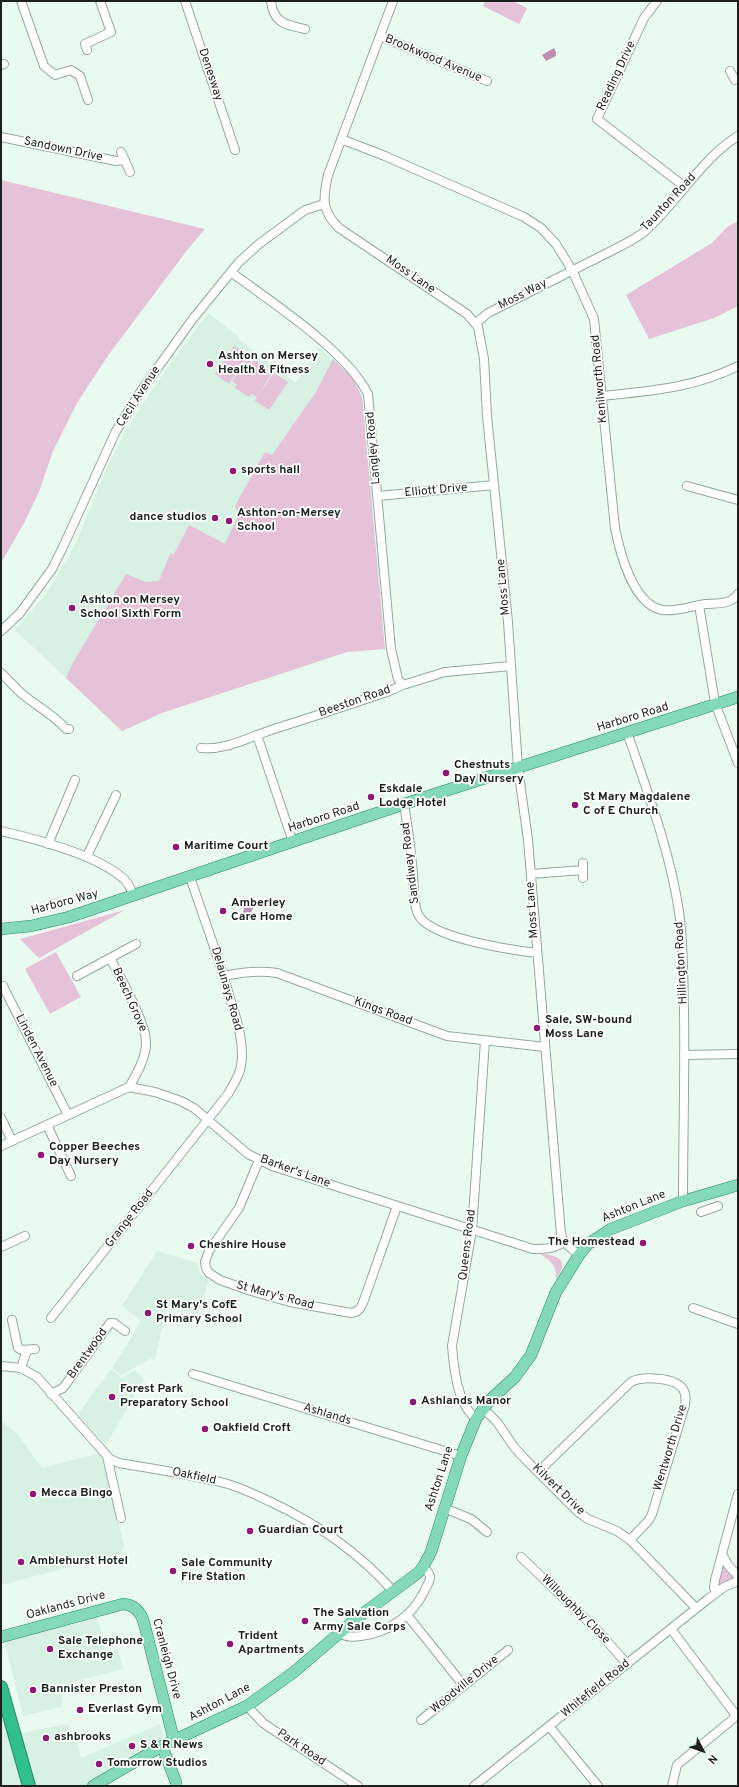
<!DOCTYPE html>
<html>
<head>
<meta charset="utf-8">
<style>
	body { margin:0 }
	#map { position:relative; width:739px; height:1787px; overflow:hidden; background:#e9fbf1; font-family:Overpass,sans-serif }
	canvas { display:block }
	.frame { position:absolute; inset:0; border:2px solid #1b221e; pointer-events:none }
	.north { position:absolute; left:683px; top:1731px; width:40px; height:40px; -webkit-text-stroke:3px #fff; paint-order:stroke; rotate:131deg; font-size:11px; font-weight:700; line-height:16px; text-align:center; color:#1b221e }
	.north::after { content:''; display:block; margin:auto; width:14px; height:18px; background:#1b221e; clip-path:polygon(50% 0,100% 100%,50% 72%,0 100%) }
</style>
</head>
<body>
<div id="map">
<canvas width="739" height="1787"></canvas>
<div class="frame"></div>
<div class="north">N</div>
</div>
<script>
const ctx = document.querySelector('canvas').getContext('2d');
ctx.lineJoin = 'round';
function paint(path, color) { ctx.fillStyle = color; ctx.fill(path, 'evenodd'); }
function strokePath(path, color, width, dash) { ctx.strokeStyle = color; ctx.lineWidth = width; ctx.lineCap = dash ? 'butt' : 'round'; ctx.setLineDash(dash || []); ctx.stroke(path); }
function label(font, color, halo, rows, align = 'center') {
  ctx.font = font + ' Overpass,sans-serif'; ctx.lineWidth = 3.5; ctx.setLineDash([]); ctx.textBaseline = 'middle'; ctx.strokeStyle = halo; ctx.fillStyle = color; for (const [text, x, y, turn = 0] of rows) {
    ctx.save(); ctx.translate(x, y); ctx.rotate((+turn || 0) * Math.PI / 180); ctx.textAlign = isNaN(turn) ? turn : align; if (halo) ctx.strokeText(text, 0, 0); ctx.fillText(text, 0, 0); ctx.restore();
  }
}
paint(new Path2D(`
	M208,313L239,337L238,339L296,383L319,347L353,379L359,389L363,401L385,649L347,652L162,713L122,731L15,630L45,595L66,562L78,538L108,465L128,427L158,381Z
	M157,1251L197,1263L200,1273L209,1280L197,1315L168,1307L166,1309L155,1360L150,1359L121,1375L112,1368L136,1330L140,1320L122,1306Z
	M111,1369L122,1378L135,1370L144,1379L106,1445L78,1414Z
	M1,1421L17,1433L42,1468L100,1453L105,1463L124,1546L120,1554L1,1585Z
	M97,1615L106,1651L118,1649L123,1669L69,1683L71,1692L63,1694L61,1707L23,1716L4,1639L87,1621L90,1617Z
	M1,1693L12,1735L67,1724L76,1737L81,1758L160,1724L166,1747L160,1754L105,1786H1Z`), '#d7f1e3');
paint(new Path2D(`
	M485,1H513L527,8L519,24L483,6Z
	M1,180L205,229L188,249L107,357L77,403L53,451L39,492L24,523L1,563Z
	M738,221V306L714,318L649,339L626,295L712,243L727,227Z
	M234,346L248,355L229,384L215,374Z
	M247,359L252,363L254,359L268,369L266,372L271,375L258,395L274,373L288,382L269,410L255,401L257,397L251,394L249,397L235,388L237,385L232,381Z
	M333,359L353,379L362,397L385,649L347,652L162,713L122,731L66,678L74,661L126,574L146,582L159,581L170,554H174L189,525L225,544L239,514L235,506L265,452L272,455L316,392Z
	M125,910L39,958L20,939Z
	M56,952L81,997L50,1014L25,969Z
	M540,1254C559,1255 570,1260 556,1279C557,1266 551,1261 540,1254Z
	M719,1565H728L738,1581L714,1588Z`), '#e6c2d9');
paint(new Path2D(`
	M554,48L556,52V56L546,61L542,55Z
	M252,900L254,906L249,917L239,913L243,912L244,909L240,904Z`), '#bd8fad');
const minor = new Path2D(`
	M21,1L44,66L55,75L71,70L80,76L88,100
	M185,1L235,150
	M271,1C273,23 286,25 305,29
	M393,1L328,175C323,197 321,211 339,228L467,314L478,327L484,359L487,416L508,622L518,768L528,840L561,1234L564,1242L579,1255
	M657,1L644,18L597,119L685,187
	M380,36L487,81
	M87,50L85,44L111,32L100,1
	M1,65L4,64
	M730,71L735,80
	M1,137L116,161L125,160
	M341,139L385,156L524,217L541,228L556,244L572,270L594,319L615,528C620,553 633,604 662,610C676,612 691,606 705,604C716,603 731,605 738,594
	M121,152L130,172
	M231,272C271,302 346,350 368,394L391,649L398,679L403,685
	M476,323L488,313L623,245C630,241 638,237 644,232C678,202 700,160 738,136
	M602,396C650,391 694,388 738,366
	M687,486L738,500
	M378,496L494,485
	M699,605L715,703L738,763
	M1,631L20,613L52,569L63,547L116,431L141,391L192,320L239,262L259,244L305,210L324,204
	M1,673C8,679 14,687 21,693C36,706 53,714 66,729H69
	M627,732C647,791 670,850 679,912C684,945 683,978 684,1011C685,1075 683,1138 683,1201
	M257,735L293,842
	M201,748C227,750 247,738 271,730C310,718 348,705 387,692L403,685L445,672L511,666
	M404,804C408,828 411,851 413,874C414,885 413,904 418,914C428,938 512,950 537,953
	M1,831C36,839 99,855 125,880C129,884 131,890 134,896
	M48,844L75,780
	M87,856L116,795
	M583,863V878
	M531,874L583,870
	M110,958C120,976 145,1022 146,1041C147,1056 137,1074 129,1087
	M77,976L136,944
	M224,976C242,972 259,970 277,973L447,1036L545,1047
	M3,986L68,1115
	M684,1055L738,1054
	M1,1118L12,1141
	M47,1125L71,1176
	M1,1146L129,1087L155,1092L181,1101L194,1108L248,1154L272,1166L533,1249C545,1249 554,1249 564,1242
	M259,1160L239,1208L209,1251L205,1262L206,1268L209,1273L220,1280L251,1291L290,1302L351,1313C359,1312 361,1308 364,1300L397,1206
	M701,1212L718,1206
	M1,1247L25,1236
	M693,1308L738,1324
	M51,1318L228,1094C233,1085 239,1077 241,1066C245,1043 236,1017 229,995C218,955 203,916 190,877
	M12,1320L18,1348L22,1350L35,1349
	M1,1366L21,1368L37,1377L110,1459L119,1463C154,1469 189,1474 224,1483C240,1487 256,1495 271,1502C318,1524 359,1553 393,1591
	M21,1368L27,1350
	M193,1374L461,1456
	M51,1394L63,1388L110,1323H114L125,1331
	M481,1410L489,1414L497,1422L514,1447L524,1458L578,1512L588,1519L617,1531L630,1540L696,1608
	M476,1419C457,1403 454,1370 452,1346L472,1230L485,1041
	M107,1456L121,1518
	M538,1472L631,1382C642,1376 675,1377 683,1389C686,1394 686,1399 685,1405L652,1514L649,1520L630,1540
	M444,1508L471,1519L487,1532
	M722,1554L728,1565L738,1576
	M521,1557L598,1631L627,1664
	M717,1592L714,1588L715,1580L738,1494
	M407,1615L464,1686
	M671,1629L735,1714L733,1719L677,1765L672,1786
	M340,1632C345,1638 354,1637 361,1636C388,1633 412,1616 424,1592C426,1587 430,1582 430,1577C430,1573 426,1570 423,1567
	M247,1706L263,1723L358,1786
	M421,1720L508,1650
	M549,1726L598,1786
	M474,1786L708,1599L724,1587L738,1581`);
const major = new Path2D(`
	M1,929L31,926L69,917L404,804L738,697
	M1,1637L123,1604C135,1605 141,1612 144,1623L174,1740
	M162,1746L176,1782
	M93,1786L162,1746L247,1706L294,1672L357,1618L418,1573L423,1567L431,1552L461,1456L476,1419L490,1400L515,1377L531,1355L556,1292L579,1255L588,1244L611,1229L683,1201L738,1185`);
const highway = new Path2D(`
	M1,1687L29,1786`);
strokePath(minor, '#96a89e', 10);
strokePath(major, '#298964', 12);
strokePath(highway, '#298964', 14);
strokePath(minor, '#fff', 8);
strokePath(major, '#83d9b8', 11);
strokePath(highway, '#31c089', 12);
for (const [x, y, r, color] of [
	[210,364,4,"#911775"],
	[233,471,4,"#911775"],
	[215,518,4,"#911775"],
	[229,521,4,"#911775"],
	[72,608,4,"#911775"],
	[446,773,4,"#911775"],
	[371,797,4,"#911775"],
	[575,805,4,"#911775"],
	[176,847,4,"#911775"],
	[223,911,4,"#911775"],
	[537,1028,4,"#911775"],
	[41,1155,4,"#911775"],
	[643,1243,4,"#911775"],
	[191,1246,4,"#911775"],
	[148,1313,4,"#911775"],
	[112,1397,4,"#911775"],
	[413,1402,4,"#911775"],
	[205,1429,4,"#911775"],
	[33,1494,4,"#911775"],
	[250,1531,4,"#911775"],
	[21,1562,4,"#911775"],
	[173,1571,4,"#911775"],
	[305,1621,4,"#911775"],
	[230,1644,4,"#911775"],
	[50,1649,4,"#911775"],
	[33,1690,4,"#911775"],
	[80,1710,4,"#911775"],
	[46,1738,4,"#911775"],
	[132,1746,4,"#911775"],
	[99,1764,4,"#911775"]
]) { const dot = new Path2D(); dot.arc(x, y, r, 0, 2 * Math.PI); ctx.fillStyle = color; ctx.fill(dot); strokePath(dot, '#fff', 1.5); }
label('12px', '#1b221e', '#fff', [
	["Brookwood Avenue",433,59,23],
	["Denesway",210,75,72],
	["Reading Drive",617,76,-65],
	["Sandown Drive",63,150,12],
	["Taunton Road",669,203,-47],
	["Moss Lane",410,275,35],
	["Moss Way",523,295,-27],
	["Kenilworth Road",600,379,-95],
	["Cecil Avenue",139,397,-57],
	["Langley Road",374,448,-95],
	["Elliott Drive",436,491,-5],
	["Moss Lane",504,587,-95],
	["Beeston Road",355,702,-19],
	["Harboro Road",633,718,-17],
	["Harboro Road",324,818,-18],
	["Sandiway Road",411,863,-97],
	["Harboro Way",65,903,-15],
	["Moss Lane",533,910,-94],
	["Hillington Road",682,963,-93],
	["Delaunays Road",226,989,74],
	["Beech Grove",129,1000,66],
	["Kings Road",383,1012,20],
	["Linden Avenue",36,1051,63],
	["Barker's Lane",295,1172,20],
	["Ashton Lane",634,1207,-22],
	["Grange Road",130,1219,-52],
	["Queens Road",468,1245,-83],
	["St Mary's Road",275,1296,15],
	["Brentwood",88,1354,-54],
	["Ashlands",327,1415,17],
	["Wentworth Drive",671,1448,-73],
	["Oakfield",194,1477,12],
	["Ashton Lane",440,1479,-72],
	["Kilvert Drive",558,1490,44],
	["Oaklands Drive",66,1606,-15],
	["Willoughby Close",575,1610,45],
	["Cranleigh Drive",166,1659,75],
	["Woodville Drive",465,1685,-39],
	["Whitefield Road",596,1689,-39],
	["Ashton Lane",220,1703,-28],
	["Park Road",301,1748,34]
]);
label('bold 12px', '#1b221e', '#fff', [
	["Ashton on Mersey",218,357],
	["Health & Fitness",218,371],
	["sports hall",241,471],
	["Ashton-on-Mersey",237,514],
	["School",237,528],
	["dance studios",207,518,"right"],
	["Ashton on Mersey",80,601],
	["School Sixth Form",80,615],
	["Chestnuts",454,766],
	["Day Nursery",454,780],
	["Eskdale",379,790],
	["Lodge Hotel",379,804],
	["St Mary Magdalene",583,798],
	["C of E Church",583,812],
	["Maritime Court",184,847],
	["Amberley",231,904],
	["Care Home",231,918],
	["Sale, SW-bound",545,1021],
	["Moss Lane",545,1035],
	["Copper Beeches",49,1148],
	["Day Nursery",49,1162],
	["The Homestead",635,1243,"right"],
	["Cheshire House",199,1246],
	["St Mary's CofE",156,1306],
	["Primary School",156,1320],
	["Forest Park",120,1390],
	["Preparatory School",120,1404],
	["Ashlands Manor",421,1402],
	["Oakfield Croft",213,1429],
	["Mecca Bingo",41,1494],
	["Guardian Court",258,1531],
	["Amblehurst Hotel",29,1562],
	["Sale Community",181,1564],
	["Fire Station",181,1578],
	["The Salvation",313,1614],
	["Army Sale Corps",313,1628],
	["Trident",238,1637],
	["Apartments",238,1651],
	["Sale Telephone",58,1642],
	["Exchange",58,1656],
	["Bannister Preston",41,1690],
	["Everlast Gym",88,1710],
	["ashbrooks",54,1738],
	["S & R News",140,1746],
	["Tomorrow Studios",107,1764]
], 'left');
</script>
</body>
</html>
